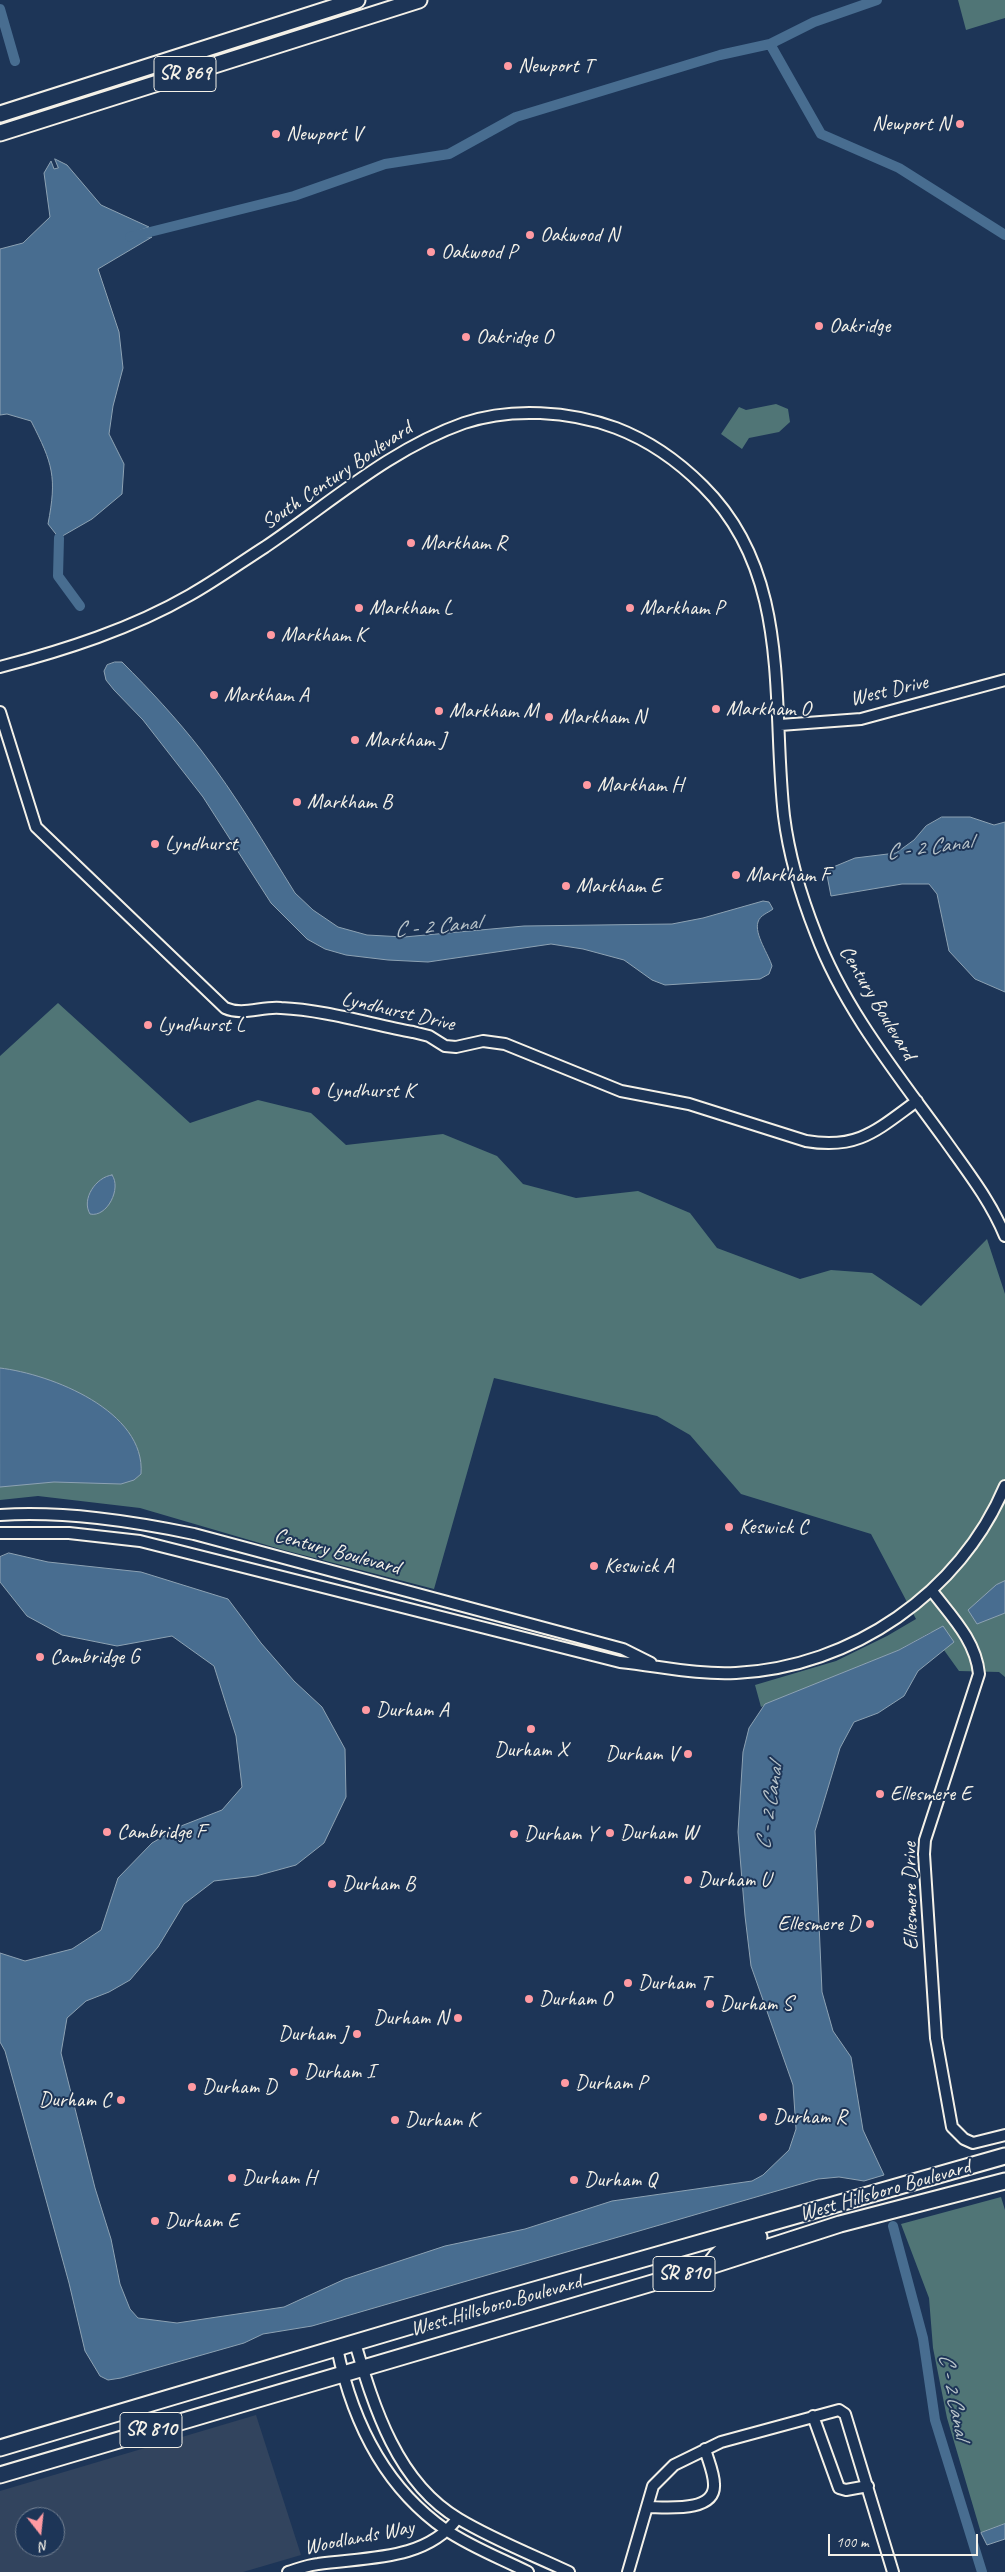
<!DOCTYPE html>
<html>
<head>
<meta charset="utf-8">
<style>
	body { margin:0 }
	#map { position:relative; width:1005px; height:2572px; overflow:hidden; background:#1d3557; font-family:Caveat,sans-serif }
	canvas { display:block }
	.north { position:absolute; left:15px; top:2507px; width:50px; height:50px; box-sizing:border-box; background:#1d3557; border:1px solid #738091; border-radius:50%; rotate:164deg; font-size:14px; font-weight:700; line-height:20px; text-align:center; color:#f4f1e8 }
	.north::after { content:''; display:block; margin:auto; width:18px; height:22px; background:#ff9aa2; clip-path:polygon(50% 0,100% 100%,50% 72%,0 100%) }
	.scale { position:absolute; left:828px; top:2534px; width:150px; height:22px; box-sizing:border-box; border:2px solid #f4f1e8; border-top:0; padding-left:6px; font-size:15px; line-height:18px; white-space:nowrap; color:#f4f1e8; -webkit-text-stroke:4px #1d3557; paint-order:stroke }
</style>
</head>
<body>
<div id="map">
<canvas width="1005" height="2572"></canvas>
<div class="north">N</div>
<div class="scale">100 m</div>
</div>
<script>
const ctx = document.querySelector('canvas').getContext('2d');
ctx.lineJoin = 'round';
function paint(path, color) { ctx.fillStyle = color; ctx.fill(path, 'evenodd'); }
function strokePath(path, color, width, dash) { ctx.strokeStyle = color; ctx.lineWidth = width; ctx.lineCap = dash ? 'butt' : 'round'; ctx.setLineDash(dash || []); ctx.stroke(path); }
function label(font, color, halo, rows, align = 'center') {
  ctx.font = font + ' Caveat,sans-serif'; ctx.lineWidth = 4; ctx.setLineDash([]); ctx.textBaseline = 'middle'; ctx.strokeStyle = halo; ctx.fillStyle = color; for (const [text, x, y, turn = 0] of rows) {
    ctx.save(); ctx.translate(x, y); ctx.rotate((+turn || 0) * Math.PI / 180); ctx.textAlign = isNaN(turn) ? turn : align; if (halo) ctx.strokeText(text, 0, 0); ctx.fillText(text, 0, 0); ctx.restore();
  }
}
paint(new Path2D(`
	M256,2415L301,2555L243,2572H0V2491ZM25,2517H55V2547H25Z`), '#32445e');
paint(new Path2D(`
	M958,0H1005V18L966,30Z
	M776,404L788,409L790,422L779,432L749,438L742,449L721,434L739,407L746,410Z
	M58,1003L190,1123L258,1100L311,1113L346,1145L443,1134L497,1156L523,1184L576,1198L638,1191L690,1213L717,1248L800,1279L831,1270L872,1273L921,1306L987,1239L1005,1294V1677L999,1672L959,1671L931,1632L899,1650L761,1707L755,1685L836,1661L887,1636L916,1619L871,1534L741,1494L690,1435L657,1416L494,1378L434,1589L280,1549L140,1508L38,1496L0,1500V1056Z
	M1001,2197L1005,2210V2524L981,2533L947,2418L933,2348L929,2298L901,2224Z`), '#507576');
const water = new Path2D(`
	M55,159L67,165L101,205L149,227L130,234V237H152L98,269L119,332L123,368L113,406L109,434L124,464L122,494L92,519L59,538L48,524C57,477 53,464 31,421L7,414L0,415V249L23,243L50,217L44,173L51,161L54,169L58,168Z
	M115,662H122C150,690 177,719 201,750C236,795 265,845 295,893L313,910L338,927L367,935L404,937L524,926L672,924L703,918L763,901L769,902L773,909C768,913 760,915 758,922C754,934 769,955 772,966L769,974L760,979L665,985L652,980L624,960L583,949L551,944L428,962L388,960L346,955L325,949L307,939L271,903L203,797L143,720L114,690L106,680L104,671L107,665Z
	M942,817H970L994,825L1005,822V992L975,979L949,951L937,894L929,884H902L831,896L826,870L855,858L896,853L914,840L926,826Z
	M112,1175C122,1188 107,1218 90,1214C81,1199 96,1177 112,1175Z
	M0,1368C51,1374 146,1411 141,1474L134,1480L121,1484L54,1482L0,1487Z
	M9,1553L48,1562L141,1572L228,1599L261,1643L294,1681L322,1707L345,1749L346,1797L324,1843L296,1865L256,1876L214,1881L184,1904L158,1947L130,1980L109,1992L86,2001L67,2018L61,2053L95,2188L111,2239L120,2284L130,2309L138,2318L177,2323L284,2307L345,2279L445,2246L525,2229L612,2201L752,2181L763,2175L789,2150L796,2129L793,2085L751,1966L745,1916L738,1832L743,1752L749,1728L765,1704L899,1650L943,1626L954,1642L918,1671L904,1696L878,1713L854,1722L840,1748L815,1831L822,1992L833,2031L851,2057L863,2130L884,2175L864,2181L839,2177L818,2179L312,2326L263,2334L244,2343L121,2378L108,2380L100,2376L85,2351L69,2283L5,2051L0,2042V1953L25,1961L72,1949L101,1930L118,1878L152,1843L181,1826L222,1810L242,1787L236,1736L214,1666L172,1636L117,1646L62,1635L27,1616L0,1582V1557Z
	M1005,1581V1613L977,1624L968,1610L996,1585Z
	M1005,2524V2539L987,2545L981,2533Z`);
paint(water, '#486d90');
strokePath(water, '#8da2b3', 1);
strokePath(new Path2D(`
	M0,9L15,61
	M770,44L814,22L877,0
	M130,237L294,196L385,164L449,154L516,117L720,55L770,44L821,134L899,168L1005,235
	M59,538L58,576L80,606
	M893,2226L923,2338L935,2420L982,2572`), '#486d90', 10);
const street = new Path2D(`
	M0,667C65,650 131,629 190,595C215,581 240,563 265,547C329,504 390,449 464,423C511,407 570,411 616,428C650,441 677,460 703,486C793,575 771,702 784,816C789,856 801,896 816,934C844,1009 898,1075 945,1140C967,1171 990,1200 1005,1236
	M0,712L36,827L225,1008C243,1016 262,1006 281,1008C325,1010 370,1024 413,1032L429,1036L445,1046L456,1047L483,1041L505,1044L621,1091L689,1104L806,1141C858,1150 877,1130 917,1101
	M780,725L861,719L1005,680
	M0,1515C65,1511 131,1521 194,1534L623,1649L651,1663
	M0,1533H69L140,1541L620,1662C659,1666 697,1675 736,1673C852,1667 960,1593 1005,1486
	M932,1591C952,1617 976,1641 979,1674L925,1840L924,1854L936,2038L952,2127L964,2139L973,2143L1005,2135
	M355,2343C374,2407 397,2483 459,2519C494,2540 533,2555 569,2572
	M337,2348C352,2420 384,2487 446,2530C471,2547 502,2559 528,2572
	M813,2416L839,2488L846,2490L868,2486
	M647,2507C666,2507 716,2513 714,2484C714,2473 708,2460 705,2449
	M288,2572C298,2569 308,2565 318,2564C366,2557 425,2561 457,2519
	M628,2572L653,2486L674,2465L721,2442L839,2410L845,2414L893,2572`);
const primary = new Path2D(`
	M0,114L357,0
	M0,133L419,0
	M710,2266C719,2246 740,2243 759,2237
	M0,2448L485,2304L1005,2156
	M0,2475L710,2266L840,2224L1005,2181`);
strokePath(street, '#f4f1e8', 14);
strokePath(primary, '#f4f1e8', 19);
strokePath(street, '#1d3557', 10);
strokePath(primary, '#1d3557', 15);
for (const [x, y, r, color] of [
	[508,66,5,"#ff9aa2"],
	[960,124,5,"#ff9aa2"],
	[276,134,5,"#ff9aa2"],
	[530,235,5,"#ff9aa2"],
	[431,252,5,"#ff9aa2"],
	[819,326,5,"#ff9aa2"],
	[466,337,5,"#ff9aa2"],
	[411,543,5,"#ff9aa2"],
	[359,608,5,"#ff9aa2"],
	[630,608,5,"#ff9aa2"],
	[271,635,5,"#ff9aa2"],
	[214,695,5,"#ff9aa2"],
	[716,709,5,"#ff9aa2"],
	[439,711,5,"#ff9aa2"],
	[549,717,5,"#ff9aa2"],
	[355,740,5,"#ff9aa2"],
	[587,785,5,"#ff9aa2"],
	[297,802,5,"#ff9aa2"],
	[155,844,5,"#ff9aa2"],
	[736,875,5,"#ff9aa2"],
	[566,886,5,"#ff9aa2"],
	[148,1025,5,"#ff9aa2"],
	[316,1091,5,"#ff9aa2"],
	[729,1527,5,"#ff9aa2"],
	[594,1566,5,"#ff9aa2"],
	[40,1657,5,"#ff9aa2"],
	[366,1710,5,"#ff9aa2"],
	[531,1729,5,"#ff9aa2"],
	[688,1754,5,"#ff9aa2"],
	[880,1794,5,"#ff9aa2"],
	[107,1832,5,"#ff9aa2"],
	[610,1833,5,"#ff9aa2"],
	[514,1834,5,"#ff9aa2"],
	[688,1880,5,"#ff9aa2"],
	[332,1884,5,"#ff9aa2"],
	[870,1924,5,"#ff9aa2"],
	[628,1983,5,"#ff9aa2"],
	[529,1999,5,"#ff9aa2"],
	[710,2004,5,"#ff9aa2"],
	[458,2018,5,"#ff9aa2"],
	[357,2034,5,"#ff9aa2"],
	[294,2072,5,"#ff9aa2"],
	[565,2083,5,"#ff9aa2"],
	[192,2087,5,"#ff9aa2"],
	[121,2100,5,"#ff9aa2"],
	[763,2117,5,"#ff9aa2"],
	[395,2120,5,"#ff9aa2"],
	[232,2178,5,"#ff9aa2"],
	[574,2180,5,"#ff9aa2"],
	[155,2221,5,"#ff9aa2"]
]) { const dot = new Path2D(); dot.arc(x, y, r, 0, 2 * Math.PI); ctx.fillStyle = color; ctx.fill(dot); strokePath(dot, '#1d3557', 2); }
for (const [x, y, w] of [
	[185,74,62],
	[684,2274,62],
	[151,2430,62]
]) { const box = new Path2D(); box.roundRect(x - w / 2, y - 17.5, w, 35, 4); ctx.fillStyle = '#1d3557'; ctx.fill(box); strokePath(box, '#f4f1e8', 1); }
label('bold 20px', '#f4f1e8', null, [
	["SR 869",185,74],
	["SR 810",684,2274],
	["SR 810",151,2430]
]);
label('21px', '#f4f1e8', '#1d3557', [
	["Newport T",518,66],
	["Newport N",950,124,"right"],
	["Newport V",286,134],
	["Oakwood N",540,235],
	["Oakwood P",441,252],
	["Oakridge",829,326],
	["Oakridge O",476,337],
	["Markham R",421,543],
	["Markham L",369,608],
	["Markham P",640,608],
	["Markham K",281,635],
	["Markham A",224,695],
	["Markham O",726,709],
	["Markham M",449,711],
	["Markham N",559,717],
	["Markham J",365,740],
	["Markham H",597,785],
	["Markham B",307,802],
	["Lyndhurst",165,844],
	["Markham F",746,875],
	["Markham E",576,886],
	["Lyndhurst L",158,1025],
	["Lyndhurst K",326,1091],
	["Keswick C",739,1527],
	["Keswick A",604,1566],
	["Cambridge G",50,1657],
	["Durham A",376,1710],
	["Durham X",531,1750,"center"],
	["Durham V",678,1754,"right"],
	["Ellesmere E",890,1794],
	["Cambridge F",117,1832],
	["Durham W",620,1833],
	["Durham Y",524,1834],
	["Durham U",698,1880],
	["Durham B",342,1884],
	["Ellesmere D",860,1924,"right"],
	["Durham T",638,1983],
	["Durham O",539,1999],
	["Durham S",720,2004],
	["Durham N",448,2018,"right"],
	["Durham J",347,2034,"right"],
	["Durham I",304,2072],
	["Durham P",575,2083],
	["Durham D",202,2087],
	["Durham C",111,2100,"right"],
	["Durham R",773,2117],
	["Durham K",405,2120],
	["Durham H",242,2178],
	["Durham Q",584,2180],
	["Durham E",165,2221]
], 'left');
label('21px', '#f4f1e8', '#1d3557', [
	["South Century Boulevard",337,476,-34],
	["West Drive",889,691,-13],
	["Century Boulevard",877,1003,59],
	["Lyndhurst Drive",398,1012,13],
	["Century Boulevard",337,1552,15],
	["Ellesmere Drive",911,1896,-91],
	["West Hillsboro Boulevard",885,2191,-16],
	["West Hillsboro Boulevard",496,2306,-16],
	["Woodlands Way",359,2538,-11]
]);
label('italic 22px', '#b8c3c9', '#1d3557', [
	["C - 2 Canal",929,848,-7],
	["C - 2 Canal",437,927,-5],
	["C - 2 Canal",770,1807,-81],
	["C - 2 Canal",953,2396,79]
]);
</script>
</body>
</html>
